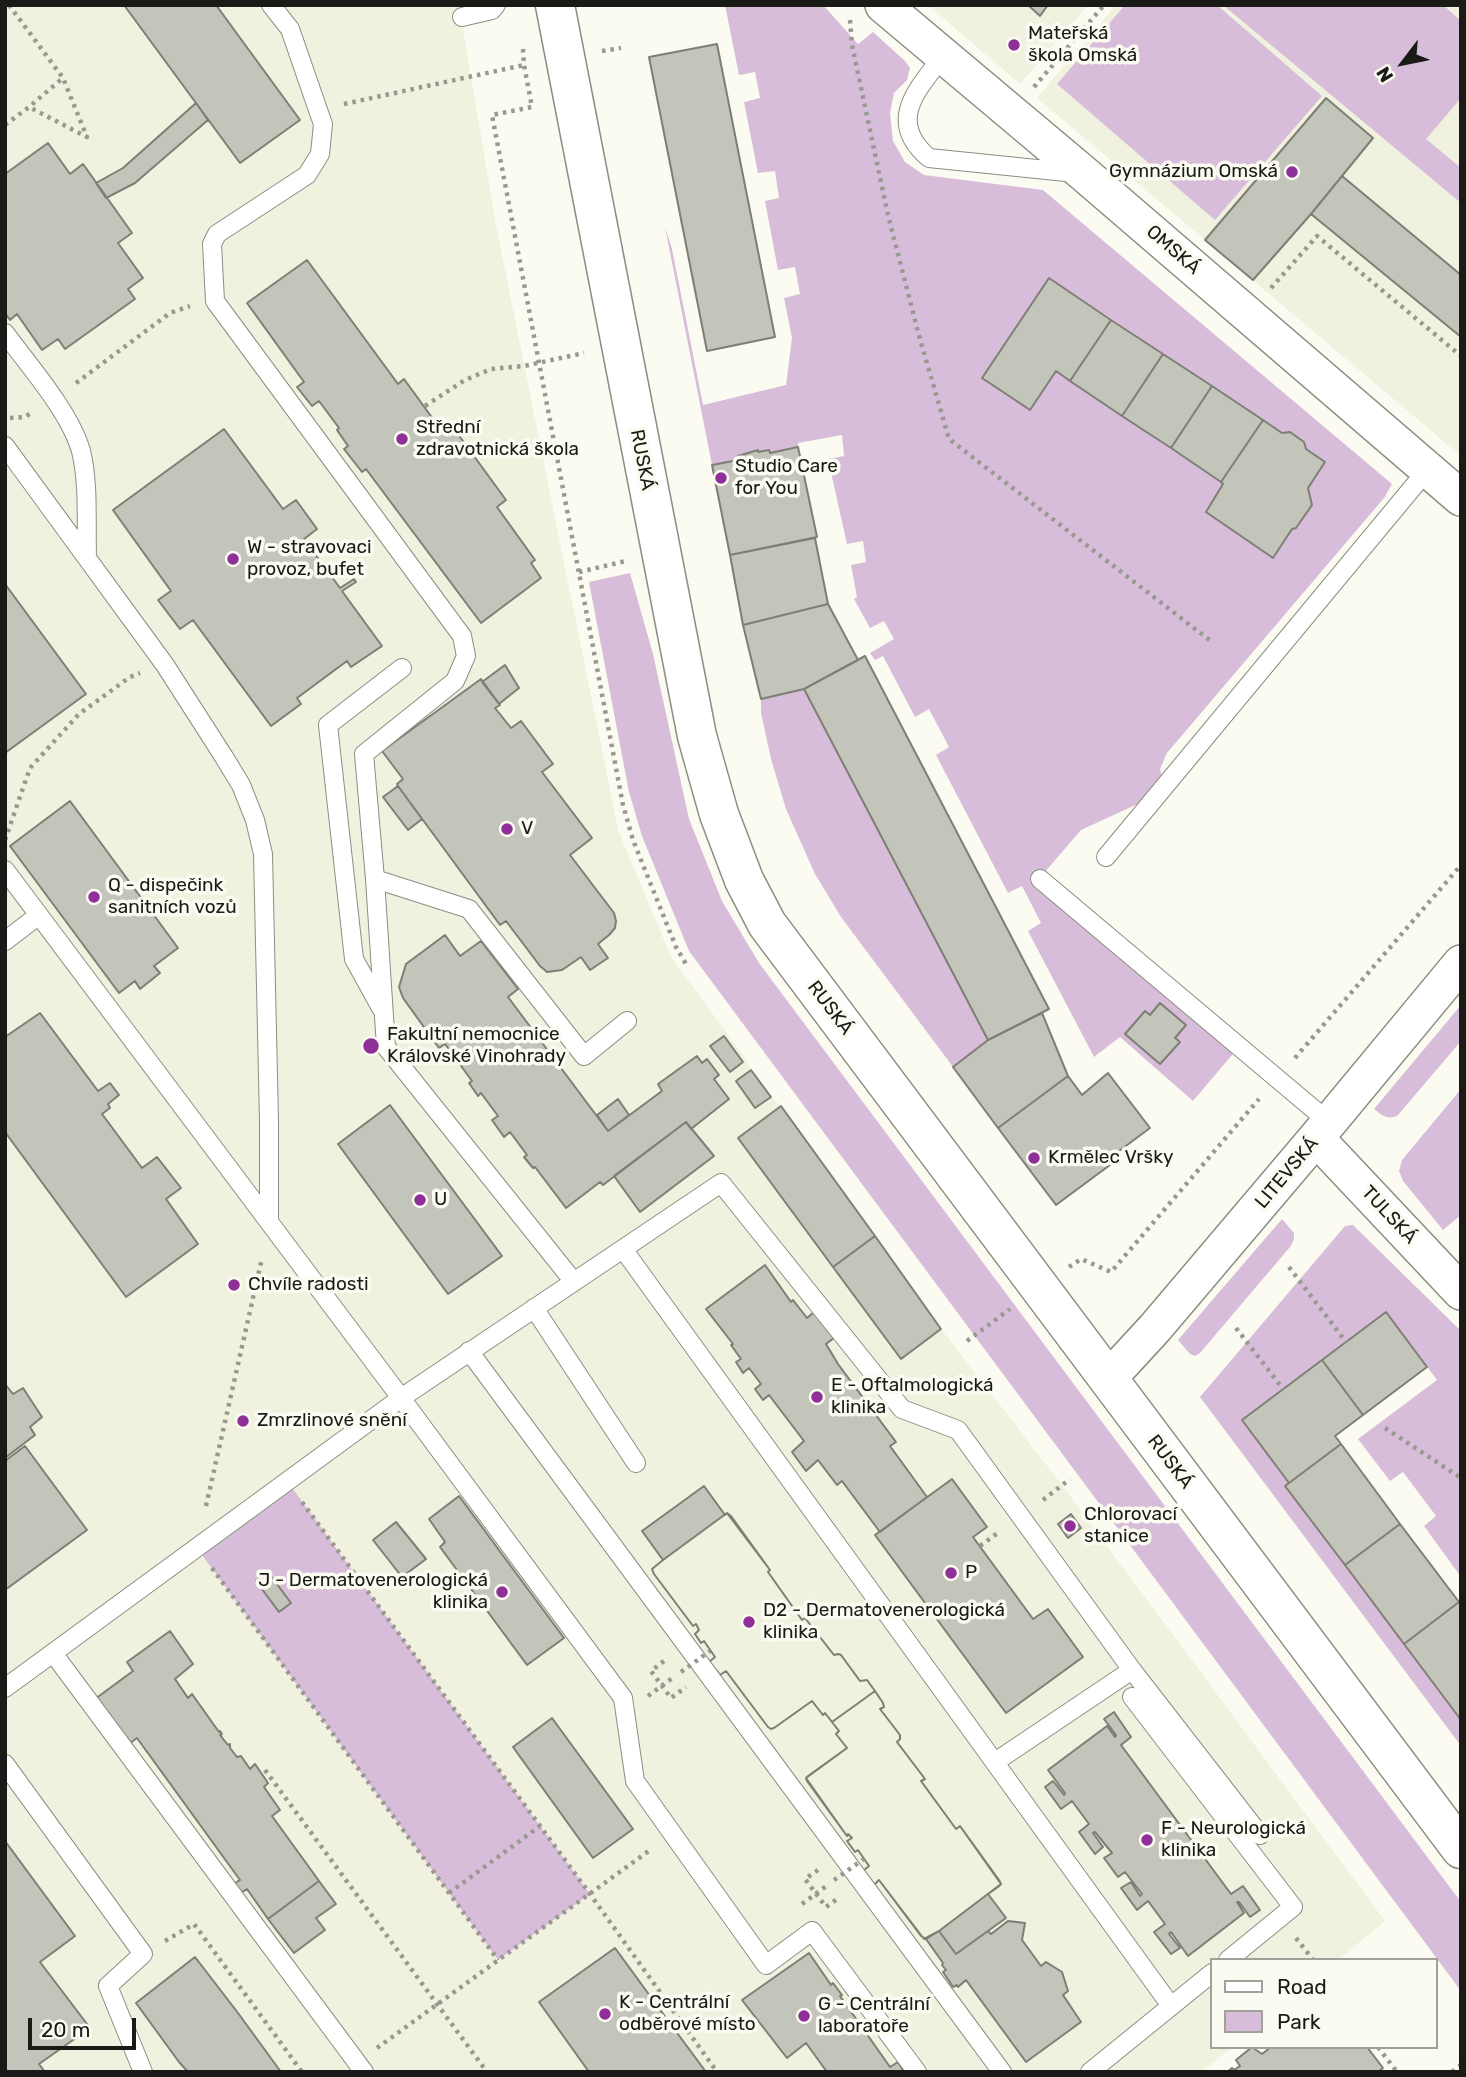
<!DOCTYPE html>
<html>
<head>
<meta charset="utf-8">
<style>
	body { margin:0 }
	#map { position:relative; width:1466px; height:2077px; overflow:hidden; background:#fbfbf1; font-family:Rubik,sans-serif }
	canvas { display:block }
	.frame { position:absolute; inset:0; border:7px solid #1a1b17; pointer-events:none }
	.legend { position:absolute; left:1210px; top:1958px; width:228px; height:91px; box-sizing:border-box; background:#fbfbf1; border:2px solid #a1a19a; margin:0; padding:9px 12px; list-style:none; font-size:21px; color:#1a1b17 }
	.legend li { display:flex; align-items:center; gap:14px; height:35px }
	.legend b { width:35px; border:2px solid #a1a19a }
	.north { position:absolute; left:1368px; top:28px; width:70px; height:70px; -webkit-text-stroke:5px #fbfbf1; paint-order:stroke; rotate:238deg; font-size:19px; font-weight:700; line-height:28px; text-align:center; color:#1a1b17 }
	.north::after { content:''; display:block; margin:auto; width:24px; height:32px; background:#1a1b17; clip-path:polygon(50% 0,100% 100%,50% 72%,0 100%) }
	.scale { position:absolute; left:28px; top:2018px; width:108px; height:32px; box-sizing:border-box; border:4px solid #1a1b17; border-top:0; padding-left:9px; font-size:21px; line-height:24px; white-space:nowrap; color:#1a1b17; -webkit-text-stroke:5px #fbfbf1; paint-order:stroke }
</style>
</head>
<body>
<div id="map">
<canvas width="1466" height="2077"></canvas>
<div class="frame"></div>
<ul class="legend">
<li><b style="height:9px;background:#fff"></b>Road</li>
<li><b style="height:19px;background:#d8bdda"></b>Park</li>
</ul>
<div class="north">N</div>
<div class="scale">20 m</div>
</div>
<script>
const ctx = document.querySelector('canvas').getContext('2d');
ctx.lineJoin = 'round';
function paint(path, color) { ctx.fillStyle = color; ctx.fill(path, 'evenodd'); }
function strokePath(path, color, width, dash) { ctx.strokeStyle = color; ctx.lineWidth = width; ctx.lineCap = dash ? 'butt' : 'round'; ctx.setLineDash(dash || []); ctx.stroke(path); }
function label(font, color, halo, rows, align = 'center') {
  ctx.font = font + ' Rubik,sans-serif'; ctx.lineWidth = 7; ctx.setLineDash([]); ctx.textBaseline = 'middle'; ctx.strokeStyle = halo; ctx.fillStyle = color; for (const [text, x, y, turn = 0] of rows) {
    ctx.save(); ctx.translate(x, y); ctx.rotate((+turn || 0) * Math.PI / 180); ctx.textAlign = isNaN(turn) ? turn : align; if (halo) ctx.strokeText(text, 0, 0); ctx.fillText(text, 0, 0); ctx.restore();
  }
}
paint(new Path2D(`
	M5,5H459L496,225L618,830L672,959L746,1059L751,1070L771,1097L781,1106L941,1329L1062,1485L1385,1921L1338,1960H1212V2047H1232L1202,2072H5Z
	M928,5H1088L1020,84Z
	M1116,5H1461V456L1037,98Z`), '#f1f1df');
paint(new Path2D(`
	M725,5H823L858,44L873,32L905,61L910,68L907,80L894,93L890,113L893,141L905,162L924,175L1043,190L1392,484L1384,498L1167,753L1160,769L1164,784L1170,789L1081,830L1044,873L1243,1042L1193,1101L1120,1037L1094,1057L1028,931L1041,923L1022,886L1008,893L936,755L949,747L929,709L915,717L883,656L875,660L870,653L894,639L884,621L870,628L854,599L857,597L851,565L866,562L863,541L847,544L828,459L844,456L842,435L798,443V447L770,453L769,450L738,456V460L712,465L665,227L672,249L703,405L786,385L792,338L784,298L800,294L795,267L778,270L765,201L779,198L775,171L758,173L744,102L760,98L755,72L739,75ZM1050,278L1282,433L1290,432L1304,442L1306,449L1325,462L1308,488L1312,505L1296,528L1292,529L1274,557L1206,512L1223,484L1056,371L1030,410L982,378ZM1160,1003L1186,1025L1175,1038L1180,1042L1160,1064L1125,1034L1144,1011L1150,1015Z
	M1125,5H1217L1322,96L1215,220L1057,84Z
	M1223,5H1443L1461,21V98L1426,139L1461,168V203Z
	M630,573L653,654L689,819L722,901L759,963L1461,1902V1991L689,951L642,836L629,792L589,582Z
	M804,689L988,1040L953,1067L841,917L815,874L786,809L771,759L761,713V699Z
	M1461,1005V1024L1458,1027L1461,1029V1041L1398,1115C1389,1121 1381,1115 1374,1109Z
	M1461,1089V1215L1443,1230L1403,1181L1399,1171L1402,1160Z
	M1282,1219L1294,1233V1240L1290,1247L1200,1353L1195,1356L1190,1354L1178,1340Z
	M1353,1225L1461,1331V1577L1424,1526L1436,1516L1403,1472L1390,1481L1358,1439L1437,1380L1386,1312L1242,1420L1289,1483L1286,1486L1461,1720V1746L1200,1397L1345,1226Z
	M287,1481L590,1894L498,1960L197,1548Z`), '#d8bdda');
const building = new Path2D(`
	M124,5H216L300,120L240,163Z
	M1028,5H1048L1040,16Z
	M717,44L775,337L707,351L649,57Z
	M1326,98L1373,138L1311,214L1253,280L1205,240Z
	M196,103L208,120L135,183L106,198L96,183L123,168Z
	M48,143L70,174L83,164L132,233L118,243L143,278L128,289L135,299L65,349L58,339L42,350L17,314L10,320L5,313V174Z
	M1342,176L1461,275V337L1311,214Z
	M307,260L398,384L404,379L441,430L444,432L452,426L506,500L497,507L535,560L531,563L541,578L481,623L366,469L362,472L344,449L348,446L337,430L339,428L319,401L312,406L297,387L304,382L247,303Z
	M1049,278L1111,320L1070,381L1056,371L1030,410L982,378Z
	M1111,320L1163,354L1122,416L1070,381Z
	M1163,354L1212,386L1171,448L1122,416Z
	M1212,386L1263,420L1221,482L1171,448Z
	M1263,420L1282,433L1290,432L1304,442L1306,449L1325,462L1308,488L1312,505L1296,528L1292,529L1273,558L1206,512L1223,484L1221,482Z
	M224,429L283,509L296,500L317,529L304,539L340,588L354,579L356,582L342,591L382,646L351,667L347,661L297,698L301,704L271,726L193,620L180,629L158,600L171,591L113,510Z
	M798,447L817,537L730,555L712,465L738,460V456L758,450V452L769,450L770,453Z
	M815,538L828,604L743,625L730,555Z
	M5,584L86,694L5,753Z
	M828,604L858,660L804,689L761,699L743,625Z
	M865,656L1049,1009L988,1040L804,689Z
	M505,665L519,688L499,704L482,682Z
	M481,679L500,705L495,708L511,728L521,721L553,764L542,772L592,838L570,855L614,913L616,921L615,928L609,935L598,944L608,958L590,970L581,957L562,970L547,972L540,966L506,921L500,925L398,786L397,784L403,779L382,751Z
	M398,786L422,819L408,830L383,797Z
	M70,801L178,948L154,966L160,973L140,989L135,981L119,993L10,846Z
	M445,935L460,956L481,941L518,989L508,997L608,1131L662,1091L658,1084L697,1056L702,1063L707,1059L719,1075L714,1079L729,1099L691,1129L686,1122L603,1185L600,1182L566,1208L535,1167L533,1168L524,1157L527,1155L510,1132L504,1137L492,1120L498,1116L481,1093L478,1096L469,1083L472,1081L445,1044L439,1048L403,998L399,987L406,964Z
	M1160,1003L1186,1025L1175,1038L1180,1042L1160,1064L1125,1034L1145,1011L1150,1015Z
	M40,1013L98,1091L110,1083L119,1095L108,1104L110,1108L102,1114L142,1168L157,1157L181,1188L166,1199L198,1244L126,1297L5,1132V1037Z
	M1042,1013L1068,1076L998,1128L953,1067L988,1040Z
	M724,1036L743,1062L730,1072L710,1046Z
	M751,1070L771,1097L755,1108L736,1081Z
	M1108,1073L1150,1128L1107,1160L1110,1165L1056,1205L998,1128L1068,1076L1082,1095Z
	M618,1099L629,1115L608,1131L597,1115Z
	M390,1105L502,1256L448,1294L338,1144Z
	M781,1106L875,1236L833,1267L738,1138Z
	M686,1122L714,1156L640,1212L614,1176Z
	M875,1236L941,1329L901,1359L833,1267Z
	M765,1265L791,1302L793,1300L807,1318L814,1312L834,1338L826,1344L838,1364L896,1442L890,1446L927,1497L880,1532L842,1481L837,1485L818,1460L806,1471L792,1452L804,1441L769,1395L763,1400L755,1389L761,1384L749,1368L743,1373L736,1362L741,1359L731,1345L733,1344L706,1309Z
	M1386,1312L1427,1367L1363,1415L1322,1360Z
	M1322,1360L1363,1415L1335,1436L1341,1444L1289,1483L1242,1420Z
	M5,1384L13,1394L23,1388L42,1417L30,1427L35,1435L5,1458Z
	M1341,1444L1400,1524L1345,1565L1285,1486Z
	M25,1446L87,1530L5,1590V1461Z
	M952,1479L987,1527L973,1537L1033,1619L1048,1609L1083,1657L1006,1713L875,1535Z
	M704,1486L725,1515L727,1513L731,1516L770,1570L768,1572L802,1620L805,1618L834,1655L838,1654L841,1655L860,1681L867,1680L875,1691L883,1703L884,1707L880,1709L900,1735V1739L897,1742L925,1779L921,1781L956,1829L960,1826L999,1880L1001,1884L998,1887L988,1894L1006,1918L956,1954L939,1931L924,1939L879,1880L874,1885L863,1871L869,1866L858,1850L855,1852L847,1841L852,1838L848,1834L847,1836L807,1781L806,1778L808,1776L847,1748L836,1734L839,1731L825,1713L823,1715L812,1701L774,1728L771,1729L768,1727L726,1671L720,1675L709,1662L715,1657L704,1641L701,1643L695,1634L699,1630L696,1624L693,1626L654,1574L652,1569L663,1560L642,1531Z
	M459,1496L564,1638L527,1665L440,1547L445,1542L429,1519Z
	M727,1513L770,1570L768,1572L802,1620L805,1618L834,1655L838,1654L841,1655L860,1681L867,1680L875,1691L832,1722L825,1713L823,1715L812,1701L774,1728L771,1729L768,1727L726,1671L720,1675L709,1662L715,1657L704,1641L701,1643L695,1634L699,1630L696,1624L693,1626L654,1574L652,1569L663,1560Z
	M1071,1514L1081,1528L1068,1538L1058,1524Z
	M396,1522L426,1559L402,1577L373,1540Z
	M1400,1524L1459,1602L1404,1644L1345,1565Z
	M268,1572L291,1603L279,1612L256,1581Z
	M1459,1602L1461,1605V1720L1404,1644Z
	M170,1631L193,1664L175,1679L188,1698L192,1694L219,1732L220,1731L222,1734L220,1735L228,1745L230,1744V1748L237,1757L241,1756L250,1769L255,1764L268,1783L264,1787L280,1810L272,1816L319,1881L268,1919L247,1889L239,1894L232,1885L240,1880L137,1738L129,1744L95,1699L133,1671L127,1662Z
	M875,1691L883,1703L884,1707L880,1709L900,1735V1739L897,1742L925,1779L921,1781L956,1829L960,1826L1001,1884L939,1931L926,1939L921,1936L879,1880L874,1885L863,1871L869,1866L858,1850L855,1852L847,1841L852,1838L848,1834L847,1836L806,1778L847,1748L836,1734L839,1731L832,1722Z
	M1114,1712L1131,1737L1121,1745L1231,1894L1243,1886L1260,1910L1250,1917L1239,1902H1237L1244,1913L1188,1956L1171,1932L1169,1934L1180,1948L1171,1954L1154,1932L1165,1924L1148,1901L1137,1910L1121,1888L1131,1882L1140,1896L1142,1894L1125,1872L1118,1877L1104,1858L1112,1853L1095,1832L1093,1833L1103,1847L1095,1854L1079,1832L1089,1824L1072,1801L1061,1809L1045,1787L1053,1781L1064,1795L1065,1793L1048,1770L1107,1726L1115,1737L1116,1735L1104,1719Z
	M552,1718L633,1829L593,1858L513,1747Z
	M5,1841L75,1936L40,1962L90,2028L39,2064L45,2072H5Z
	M319,1881L336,1904L316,1918L325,1930L294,1953L268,1919Z
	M1008,1921L1025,1923L1022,1940L1041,1966L1046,1962L1062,1972L1068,1991L1063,1995L1081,2022L1026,2062L966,1980L958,1987L957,1985L953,1987L943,1972L946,1970L942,1965L943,1963L926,1939L939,1931L956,1954L988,1931L991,1934Z
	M615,1948L672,2026L706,2072H589L539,2002Z
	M809,1953L831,1985L833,1983L842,1995L840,1996L890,2067L898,2062L904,2072H827L806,2043L787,2058L742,2000Z
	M195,1957L238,2013L281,2072H188L179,2062L136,2003Z
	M1252,2047L1262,2054L1271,2047H1367L1383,2068L1378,2072H1227L1232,2068L1234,2070L1240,2066L1236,2060Z`);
paint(building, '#c3c4ba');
strokePath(building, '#7e7e75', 2);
const lane = new Path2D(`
	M271,5L290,29L318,110L323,124L320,154L307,175L217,234L212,244L215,301L462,636L466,656L455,681L364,754L375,879L386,1047L574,1282
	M462,17L492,10L496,5
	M943,56C917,90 886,121 929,158L1076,173
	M5,333C29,366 70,412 81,451C89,483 86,524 87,558
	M5,446L165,665L224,757L241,785L255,820L263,854L269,1121V1222
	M1106,857L1428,469
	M5,870L401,1398L623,1698L635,1781L766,1965L812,1931L917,2072
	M375,879L469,909L584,1056L627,1021
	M1040,879L1330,1123
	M5,941L39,915
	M381,1008L354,959L328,725L402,668
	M623,1249L1171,2006
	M534,1308L636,1463
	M469,1351L1002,2072
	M53,1653L364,2072
	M5,1688L401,1398L721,1183L902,1409L958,1430L1132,1670L1260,1835
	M1132,1697L1293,1907L1228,1960
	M995,1762L1132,1670
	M5,1764L143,1954L108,1986L143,2072
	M1090,2072L1212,1973`);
const street = new Path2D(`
	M883,5L1083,173L1461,498
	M1316,1138L1461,1292
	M1108,1379L1155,1328L1316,1138L1461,963`);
const secondary = new Path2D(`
	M555,5L697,736L719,814L744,880L767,924L1461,1849`);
strokePath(lane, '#8d8d84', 20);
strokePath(street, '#8d8d84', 38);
strokePath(secondary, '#8d8d84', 41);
strokePath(new Path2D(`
	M9,5L63,78L87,137L29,107
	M850,20L852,45L888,215L918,332L949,439L1212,642
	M523,49L524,65L532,107L492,115L623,805L633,840L676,947L686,964
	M602,51L621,48
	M1034,87L1104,5
	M344,104L524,65
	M5,125L29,107L63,78
	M1271,288L1317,236L1461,356
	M76,383L170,313L190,306
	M425,406L465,380L491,369L524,366L584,353
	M10,418L25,417L31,413
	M579,572L626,561
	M5,840L30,768L79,714L130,677L140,673
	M1295,1058L1461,865
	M1069,1267L1081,1259L1111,1272L1259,1099
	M1289,1267L1346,1342
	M1236,1328L1283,1389
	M967,1341L1010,1309
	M1385,1428L1461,1478
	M1043,1500L1070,1479
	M302,1502L590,1894L717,2072
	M206,1506L262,1258
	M980,1546L999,1532
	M212,1568L498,1960
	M664,1661L651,1671L671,1698L686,1687
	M648,1696L675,1676
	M265,1770L487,2072
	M818,1870L805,1879L826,1907L840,1897
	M449,1893L540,1826
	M802,1904L829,1884
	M1296,1938L1313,1960
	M165,1941L194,1924L302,2072
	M1378,2047L1397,2072
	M377,2048L650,1850
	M1452,2072L1461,2065`), '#999992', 4.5, [3.5, 5]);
strokePath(lane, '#fff', 18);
strokePath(street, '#fff', 35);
strokePath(secondary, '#fff', 38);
strokePath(new Path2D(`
	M681,1672L710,1651
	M834,1880L864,1859`), '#999992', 4.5, [3.5, 5]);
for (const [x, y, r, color] of [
	[1014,45,7,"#8f2f98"],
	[1292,172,7,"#8f2f98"],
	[402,439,7,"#8f2f98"],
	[721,478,7,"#8f2f98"],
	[233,559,7,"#8f2f98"],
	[507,829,7,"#8f2f98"],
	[94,897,7,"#8f2f98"],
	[371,1046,9,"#8f2f98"],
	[1034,1158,7,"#8f2f98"],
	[420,1200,7,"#8f2f98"],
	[234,1285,7,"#8f2f98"],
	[817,1397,7,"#8f2f98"],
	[243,1421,7,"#8f2f98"],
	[1070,1526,7,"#8f2f98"],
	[951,1573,7,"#8f2f98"],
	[502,1592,7,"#8f2f98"],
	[749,1622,7,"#8f2f98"],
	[1147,1840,7,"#8f2f98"],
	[605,2014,7,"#8f2f98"],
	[804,2016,7,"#8f2f98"]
]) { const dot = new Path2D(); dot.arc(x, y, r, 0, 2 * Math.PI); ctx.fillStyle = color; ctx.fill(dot); strokePath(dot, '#fbfbf1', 2.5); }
label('19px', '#1a1b17', '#fbfbf1', [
	["Mateřská",1028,34],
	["škola Omská",1028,56],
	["Gymnázium Omská",1278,172,"right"],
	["Střední",416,428],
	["zdravotnická škola",416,450],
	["Studio Care",735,467],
	["for You",735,489],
	["W - stravovaci",247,548],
	["provoz, bufet",247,570],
	["V",521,829],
	["Q - dispečink",108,886],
	["sanitních vozů",108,908],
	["Fakultní nemocnice",387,1035],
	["Královské Vinohrady",387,1057],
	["Krmělec Vršky",1048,1158],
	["U",434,1200],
	["Chvíle radosti",248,1285],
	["E - Oftalmologická",831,1386],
	["klinika",831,1408],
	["Zmrzlinové snění",257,1421],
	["Chlorovací",1084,1515],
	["stanice",1084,1537],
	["P",965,1573],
	["J - Dermatovenerologická",488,1581,"right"],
	["klinika",488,1603,"right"],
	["D2 - Dermatovenerologická",763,1611],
	["klinika",763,1633],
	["F - Neurologická",1161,1829],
	["klinika",1161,1851],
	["K - Centrální",619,2003],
	["odběrové místo",619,2025],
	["G - Centrální",818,2005],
	["laboratoře",818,2027]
], 'left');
label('19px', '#1a1b17', '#fbfbf1', [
	["OMSKÁ",1173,250,41],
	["RUSKÁ",642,460,79],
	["RUSKÁ",830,1008,53],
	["LITEVSKÁ",1287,1173,-50],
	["TULSKÁ",1389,1215,47],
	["RUSKÁ",1170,1462,53]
]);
</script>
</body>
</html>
